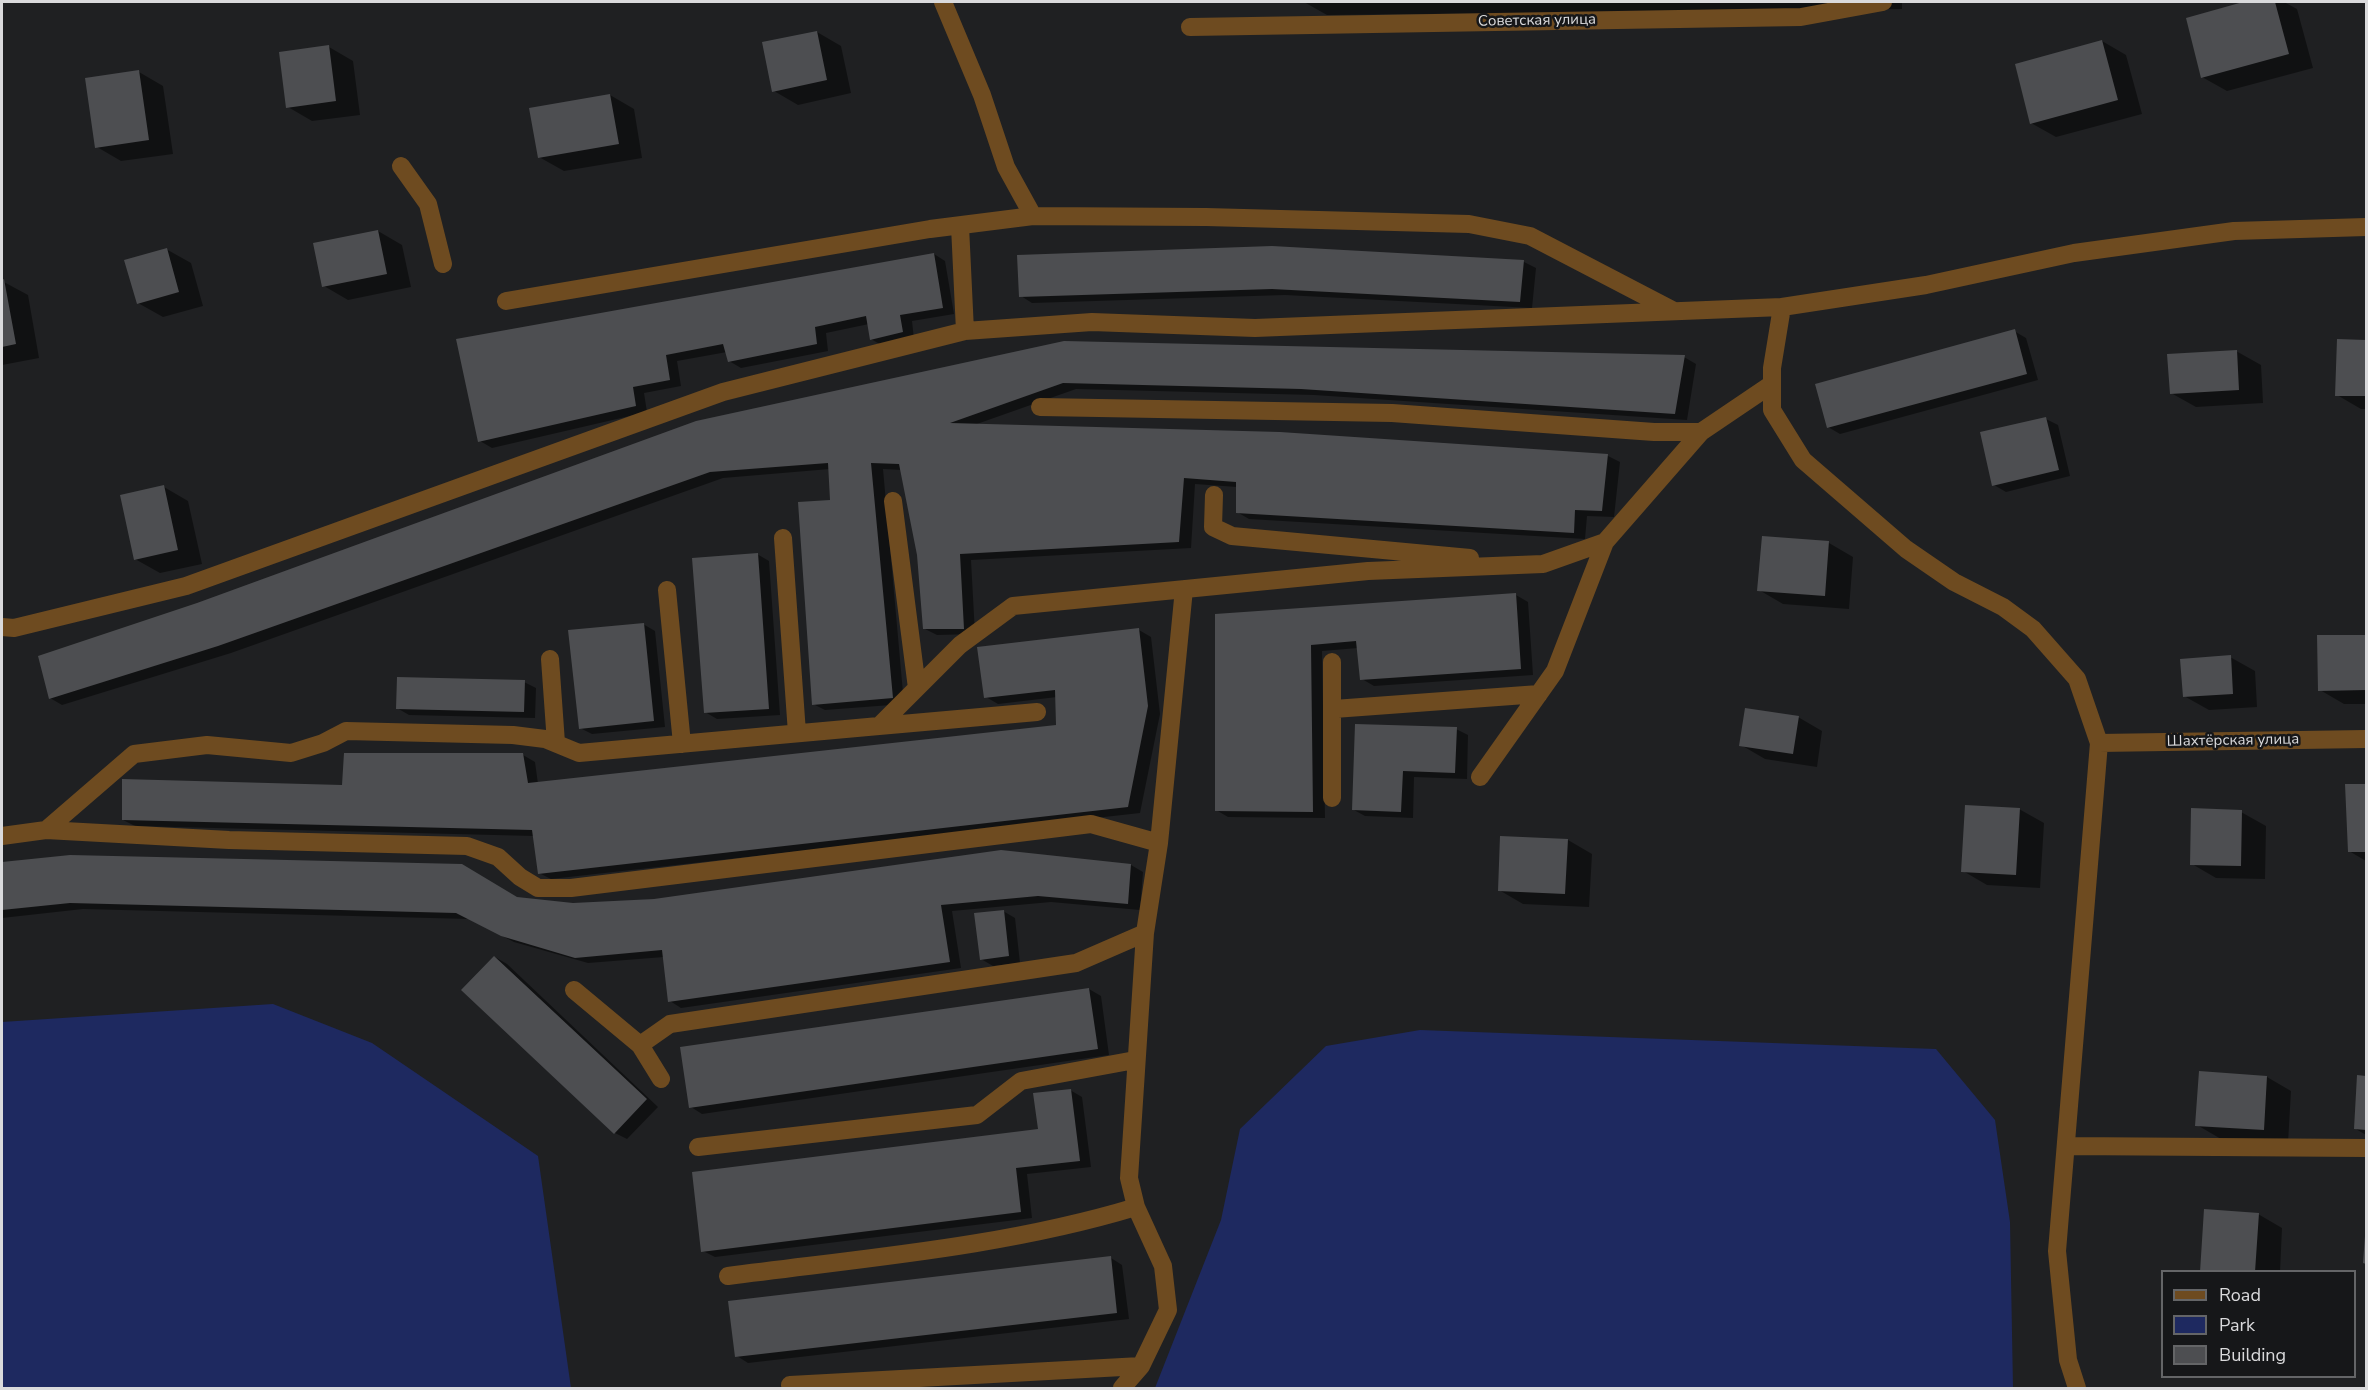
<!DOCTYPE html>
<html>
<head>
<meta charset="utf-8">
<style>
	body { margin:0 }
	#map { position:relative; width:2368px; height:1390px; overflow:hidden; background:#1f2022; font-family:"Nunito Sans",sans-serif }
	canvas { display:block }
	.frame { position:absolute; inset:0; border:3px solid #dadadc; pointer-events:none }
	.legend { position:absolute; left:2161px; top:1270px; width:195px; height:108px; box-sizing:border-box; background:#161719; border:2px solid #646567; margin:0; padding:8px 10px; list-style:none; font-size:18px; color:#dadadc }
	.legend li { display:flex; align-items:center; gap:12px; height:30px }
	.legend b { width:30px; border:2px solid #646567 }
</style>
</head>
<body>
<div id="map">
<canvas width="2368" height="1390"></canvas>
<div class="frame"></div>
<ul class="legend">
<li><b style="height:8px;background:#6e4b20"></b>Road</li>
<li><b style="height:16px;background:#1e2960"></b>Park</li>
<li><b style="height:16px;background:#4d4e51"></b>Building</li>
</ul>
</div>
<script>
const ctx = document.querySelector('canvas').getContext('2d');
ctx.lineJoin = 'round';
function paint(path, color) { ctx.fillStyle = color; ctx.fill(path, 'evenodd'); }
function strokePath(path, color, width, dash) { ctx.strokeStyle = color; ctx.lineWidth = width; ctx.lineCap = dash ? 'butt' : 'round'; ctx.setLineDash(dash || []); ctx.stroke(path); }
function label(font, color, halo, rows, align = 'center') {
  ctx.font = font + ' "Nunito Sans",sans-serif'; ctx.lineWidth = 5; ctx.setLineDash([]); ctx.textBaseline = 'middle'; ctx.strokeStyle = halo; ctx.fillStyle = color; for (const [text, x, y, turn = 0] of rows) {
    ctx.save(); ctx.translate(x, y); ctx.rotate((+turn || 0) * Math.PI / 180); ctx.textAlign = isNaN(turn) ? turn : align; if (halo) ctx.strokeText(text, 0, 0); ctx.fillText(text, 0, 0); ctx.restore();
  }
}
paint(new Path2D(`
	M273,1004L372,1043L538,1156L571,1388H2V1022Z
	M1420,1030L1936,1049L1995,1120L2010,1222L2013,1388H1155L1221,1220L1240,1129L1326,1046Z`), '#1e2960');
paint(new Path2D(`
	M1304,2H1902V9L1327,15Z
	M2248,2H2284L2297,9L2313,68L2227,91L2202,77L2188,19Z
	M817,32L841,46L851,93L798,105L774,91Z
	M2102,41L2126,55L2142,114L2056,137L2031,123Z
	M329,47L353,61L360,115L312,121L288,107Z
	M139,72L163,86L173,154L121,161L97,147Z
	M610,95L634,109L642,158L564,171L539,157Z
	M378,231L402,245L411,287L348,300L324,286Z
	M1272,248L1524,262L1536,268L1532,308L1285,295L1032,303L1021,296Z
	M166,249L191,263L203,306L163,317L138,303Z
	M934,254L945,261L954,314L912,321L914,339L883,346L871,339L869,324L826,333L828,351L741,368L729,361L727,352L677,361L681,386L644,393L647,412L492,448L480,441L458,340Z
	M2,281L28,295L39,358L2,365Z
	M2014,331L2026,338L2038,380L1840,434L1828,427Z
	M2339,341L2366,342V409H2361L2337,395Z
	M1064,342L1684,357L1696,364L1687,420L1314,395L1076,389L974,425L1608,456L1620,462L1614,517L1587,516L1585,539L1249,519L1237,512V487L1195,484L1191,548L971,560L975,634L937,635L925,629L919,554L902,470L883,469L904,704L825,710L813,704L832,501L830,469L723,478L231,653L62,705L50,698Z
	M2236,351L2261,365L2263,403L2196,407L2171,393Z
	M2046,419L2058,425L2070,476L2006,492L1994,485Z
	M164,487L188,501L202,564L160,573L135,559Z
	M1829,543L1853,557L1849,609L1783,604L1759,590Z
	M757,554L769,561L780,715L717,719L705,712Z
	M1516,595L1528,602L1533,675L1374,686L1362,679L1358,648L1322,651L1325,818L1228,817L1216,810V616Z
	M643,624L655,631L665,727L592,734L580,728Z
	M1139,630L1151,637L1160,714L1140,813L551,879L539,873L534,836L135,826L123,820L343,787L523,755L535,762L538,784L1058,726L1057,697L998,704L986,697Z
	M2366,636V704H2344L2320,690L2319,637Z
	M2230,657L2255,671L2257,707L2209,710L2184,696Z
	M524,682L536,688L535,718L409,715L397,708Z
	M1798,717L1822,731L1817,767L1765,759L1741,745Z
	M1456,729L1468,735L1467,779L1414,777L1413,818L1365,816L1354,810Z
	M2366,785V861L2349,851L2346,786Z
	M2019,809L2044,823L2040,888L1987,885L1963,871Z
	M2241,812L2266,826L2265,879L2216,878L2192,864Z
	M1568,840L1592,854L1589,907L1523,904L1499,890Z
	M70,856L573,905L1131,865L1143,872L1140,910L1051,902L952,911L961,968L681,1008L670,1001L664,957L588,963L514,942L469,919L83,909L2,918V863Z
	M1003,911L1015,918L1020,963L993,966L981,959Z
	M495,957L507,964L658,1107L627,1139L615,1133L464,990Z
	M1089,989L1101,996L1109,1055L702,1114L691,1107Z
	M2267,1077L2291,1091L2288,1143L2221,1139L2197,1125Z
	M2359,1077H2366V1135L2356,1129Z
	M1070,1090L1082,1097L1091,1167L1027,1174L1032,1218L715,1257L703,1251L1039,1131Z
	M2258,1214L2282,1228L2280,1272H2201Z
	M1111,1258L1122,1265L1129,1319L748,1363L737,1356Z`), '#0007');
paint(new Path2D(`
	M2243,2H2275L2289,54L2201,78L2186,18Z
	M817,31L827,80L772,92L762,42Z
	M2102,40L2118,100L2030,124L2015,64Z
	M329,45L336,101L286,108L279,52Z
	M139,70L149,140L95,148L85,78Z
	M610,94L619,144L538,158L529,108Z
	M378,230L387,274L322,287L313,243Z
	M1272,246L1524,260L1520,302L1272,289L1019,297L1017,255Z
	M167,248L179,292L137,304L124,260Z
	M934,253L943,308L900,315L903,332L870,340L866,316L815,327L817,344L728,362L723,344L666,355L670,380L633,387L636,406L478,442L456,339Z
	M4,279L16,344L2,347V280Z
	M2015,329L2027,374L1827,428L1815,384Z
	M2337,339L2366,340V396H2335Z
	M1064,341L1685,355L1675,414L1301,389L1063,383L950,423L1280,432L1608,454L1602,511L1575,510L1574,533L1236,513V482L1184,478L1179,542L960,554L964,629H923L917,555L899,464L871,463L893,698L812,705L798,502L830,500L828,463L710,472L218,646L49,699L38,656L197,603L696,421Z
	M2237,350L2239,390L2170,394L2167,354Z
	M2046,417L2059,470L1992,486L1980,432Z
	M164,485L178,550L134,560L120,495Z
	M1762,536L1829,541L1825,596L1757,591Z
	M758,553L769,709L704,713L692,558Z
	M1516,593L1521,669L1360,680L1356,641L1311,645L1313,812L1215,811V614Z
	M644,623L654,721L579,729L568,630Z
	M1139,628L1148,706L1128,807L538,874L532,830L122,820V779L342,785L344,753H523L528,783L1056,725L1055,690L984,698L977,647Z
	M2317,635H2366V690L2318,691Z
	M2231,655L2233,694L2183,697L2180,659Z
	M397,677L525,680L524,712L396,709Z
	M1745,708L1799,716L1793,754L1739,746Z
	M1355,724L1457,727L1455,773L1403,771L1401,812L1352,810Z
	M2345,784H2366V852H2348Z
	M1965,805L2020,808L2016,875L1961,872Z
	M2191,808L2242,810L2241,866L2190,865Z
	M1500,836L1568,839L1565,894L1498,891Z
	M1001,850L1131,864L1128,904L1038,896L941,905L950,962L668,1002L662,950L575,958L501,936L456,913L70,903L2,910V862L70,855L462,864L517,897L573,903L654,899Z
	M1004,910L1009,956L980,960L974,913Z
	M494,956L647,1099L614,1134L461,990Z
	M1089,988L1098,1049L689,1108L680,1047Z
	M2199,1071L2267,1076L2264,1130L2195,1126Z
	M2357,1075L2366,1076V1130L2354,1129Z
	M1071,1089L1080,1161L1016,1168L1021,1212L701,1252L692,1172L1038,1129L1033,1093Z
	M2204,1209L2259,1213L2255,1272H2200Z
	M2365,1236H2366V1264L2363,1263Z
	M1111,1256L1117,1313L735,1357L728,1301Z`), '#4d4e51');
strokePath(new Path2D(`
	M943,2L982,95L1006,167L1033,216
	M1190,27L1801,17L1883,2
	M401,166L428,204L443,264
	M960,226L965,331
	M506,301L930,229L1033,216L1206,217L1469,224L1530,236L1674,311
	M1040,407L1392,413L1654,432H1701L1772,384
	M1214,495L1213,527L1232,536L1470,558
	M893,501L917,688
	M783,538L797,733
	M667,590L682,744
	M2,627L14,628L186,586L723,392L965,331L1092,322L1255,328L1782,307
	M550,659L556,743
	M1334,709L1539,694
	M879,726L1037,712
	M2099,743L2366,739
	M1480,777L1555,671L1605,542L1701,432
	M1332,798V662
	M46,830L134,754L207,745L291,753L323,743L346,731L513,735L545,739L579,753L879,726L960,645L1013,606L1368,571L1543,564L1605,542
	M2,836L46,830L229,840L467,846L498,857L520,877L538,888H571L1091,824L1159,843
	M574,990L640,1045L661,1079
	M640,1045L670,1024L1076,963L1145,933
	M2066,1146L2366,1148
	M698,1147L977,1115L1021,1081L1135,1060
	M728,1276C864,1258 1004,1247 1136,1207
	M790,1385L1141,1366
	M1122,1388L1141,1366L1168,1310L1163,1266L1136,1207L1129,1178L1145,933L1159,843L1184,589
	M2077,1388L2068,1360L2057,1251L2099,743L2077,679L2033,629L2003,607L1954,582L1906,549L1803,460L1772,410V368L1782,307L1926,285L2074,253L2234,231L2366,227`), '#6e4b20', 18);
label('15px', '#dadadc', '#161719', [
	["Советская улица",1537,21,-1],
	["Шахтёрская улица",2233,741,-1]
]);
</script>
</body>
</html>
